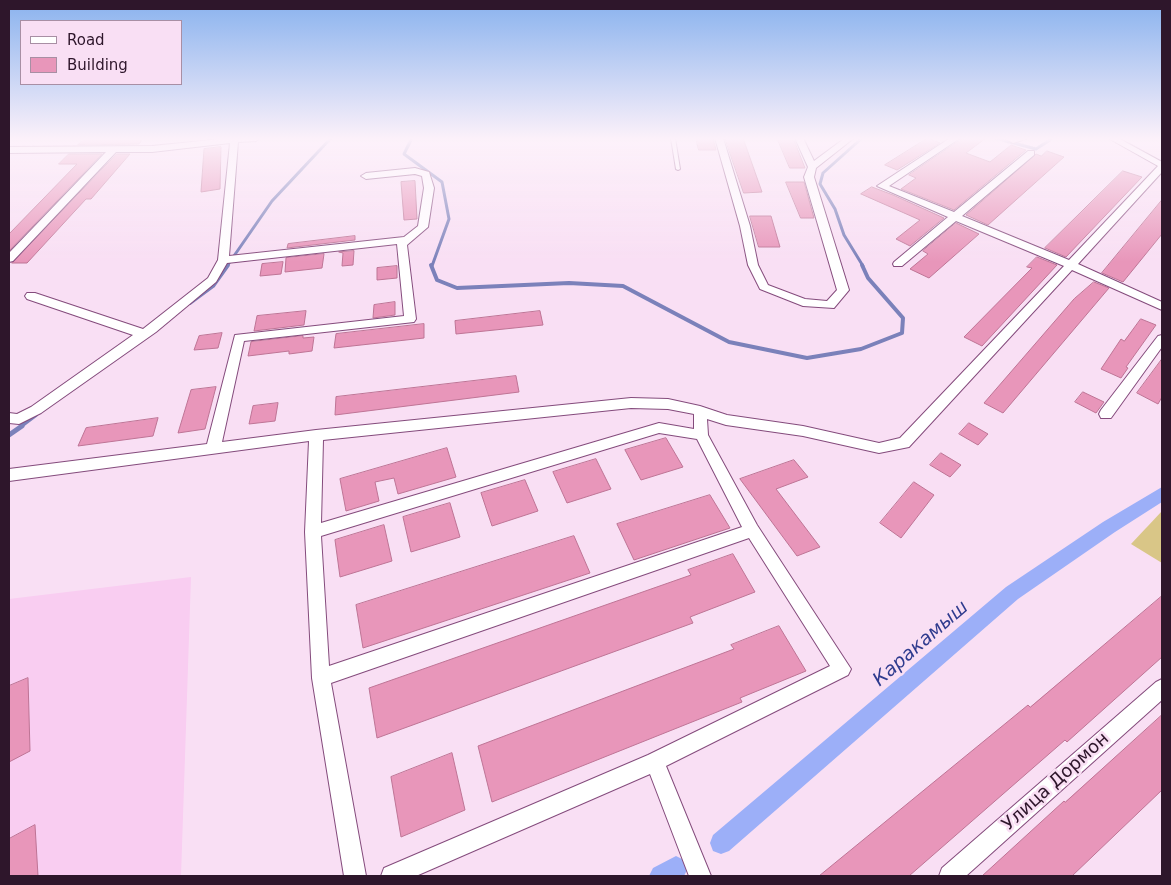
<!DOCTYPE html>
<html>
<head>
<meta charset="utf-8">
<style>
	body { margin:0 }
	#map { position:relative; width:1171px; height:885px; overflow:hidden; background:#f9dff4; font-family:"DejaVu Sans",sans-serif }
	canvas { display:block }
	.frame { position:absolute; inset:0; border:10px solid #2e162b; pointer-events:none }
	.legend { position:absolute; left:20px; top:20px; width:162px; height:65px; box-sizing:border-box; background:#f9dff4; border:1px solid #a88fa4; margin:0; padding:6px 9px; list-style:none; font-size:15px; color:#2e162b }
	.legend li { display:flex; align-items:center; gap:10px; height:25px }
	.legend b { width:25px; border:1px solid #a88fa4 }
</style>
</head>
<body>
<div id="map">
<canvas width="1171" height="885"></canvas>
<div class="frame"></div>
<ul class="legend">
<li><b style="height:6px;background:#fff"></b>Road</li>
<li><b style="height:14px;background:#e896ba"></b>Building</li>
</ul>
</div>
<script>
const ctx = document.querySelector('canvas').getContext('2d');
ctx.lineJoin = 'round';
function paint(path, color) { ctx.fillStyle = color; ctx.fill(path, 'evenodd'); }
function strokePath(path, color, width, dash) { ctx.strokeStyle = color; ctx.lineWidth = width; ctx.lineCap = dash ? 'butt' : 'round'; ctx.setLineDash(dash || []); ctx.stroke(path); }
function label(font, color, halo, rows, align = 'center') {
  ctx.font = font + ' "DejaVu Sans",sans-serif'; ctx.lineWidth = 5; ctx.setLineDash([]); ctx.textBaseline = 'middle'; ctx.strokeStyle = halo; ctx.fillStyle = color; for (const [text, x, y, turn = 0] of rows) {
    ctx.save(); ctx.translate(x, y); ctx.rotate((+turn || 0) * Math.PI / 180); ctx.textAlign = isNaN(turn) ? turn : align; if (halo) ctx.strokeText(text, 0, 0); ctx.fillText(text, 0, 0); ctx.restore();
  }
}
paint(new Path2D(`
	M191,577L181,876H9V599Z`), '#f9cdf1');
paint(new Path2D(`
	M1162,511V563L1131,544Z`), '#d9c687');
strokePath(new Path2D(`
	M412,138L404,154L442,182L449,219L432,266
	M862,138L823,173L820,184L835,209L844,235L863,266
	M995,138L1036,149L1053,138
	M227,266L272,201L331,138`), '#7b81ba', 3);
strokePath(new Path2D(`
	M431,265L437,280L457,288L569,283L623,286L729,342L807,358L861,349L902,333L903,318L868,278L862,265
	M190,303L213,286L228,265
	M20,427L36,415`), '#7b81ba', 4);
strokePath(new Path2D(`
	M9,435L22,426`), '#7b81ba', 5);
paint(new Path2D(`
	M1162,487V502L1115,532L1018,599L729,851L721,854L713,851L710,843L713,835L1006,587L1103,522Z
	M676,856L684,860L688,868L684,876H649L653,868Z`), '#9caff8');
const building = new Path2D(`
	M696,138H713L716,150H699Z
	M725,138H743L762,192L744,193Z
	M928,138L940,143L897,170L885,165Z
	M963,138H986L966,153L990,162L1011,145L1026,150L954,210L901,189L916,178L909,175Z
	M83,140H142L139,144L78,145Z
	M778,140H794L805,168H790Z
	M221,147L220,189L201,192L204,149Z
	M1047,151L1064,157L988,225L966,215L1036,154L1041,156Z
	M69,154H102L9,251V234L77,164H59Z
	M117,154H130L91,199H86L27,263H12Z
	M1123,171L1142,177L1066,257L1045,248Z
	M415,181L417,219L404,220L401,182Z
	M786,182H804L814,218H801Z
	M872,187L893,195L944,218L910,246L896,239L920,220L861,194Z
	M1162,200V234L1123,282L1102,273Z
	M750,216H771L780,247H759Z
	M956,223L979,234L929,278L910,269L928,254L923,251Z
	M355,236V240L287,248L288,244Z
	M354,251L353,265L342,266L343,253L339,252Z
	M324,254L322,268L285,272L286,258Z
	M1037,257L1057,265L982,346L964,337L1032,268L1027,267Z
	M283,262L281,274L260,276L262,264Z
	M397,266V278L377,280V268Z
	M1094,282L1109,288L1003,413L984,403L1074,299Z
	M395,302V315L373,318L374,305Z
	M306,311L304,325L254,331L257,316Z
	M540,311L543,325L456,334L455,321Z
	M1141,319L1156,325L1126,367L1128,368L1121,378L1101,369L1121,339L1124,341Z
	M424,324V338L334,348L336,334Z
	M222,333L218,348L194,350L199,336Z
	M303,336V338L314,337L312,351L289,354V351L248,356L251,342Z
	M1162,359V397L1158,404L1137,393Z
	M516,376L519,392L335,415L336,397Z
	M216,387L205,429L178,433L191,390Z
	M1083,392L1104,402L1096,413L1075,402Z
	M278,403L275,421L249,424L253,406Z
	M158,418L153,436L78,446L86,428Z
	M969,423L988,434L978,445L959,434Z
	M666,438L683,467L641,480L625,450Z
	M447,448L456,477L398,494L394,478L375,482L379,501L346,511L340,479Z
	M941,453L961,465L950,477L930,465Z
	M596,459L611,489L567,503L553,472Z
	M794,460L808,477L776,489L820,547L797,556L740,479Z
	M525,480L538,511L492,526L481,493Z
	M914,482L934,495L901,538L880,523Z
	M710,495L730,528L634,560L617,524Z
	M450,503L460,537L411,552L403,517Z
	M384,525L392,561L340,577L335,540Z
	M574,536L590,573L363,648L356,605Z
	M733,554L755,592L690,617L693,623L377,738L369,688L691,575L688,570Z
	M1162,596V657L1067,742L1065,740L909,876H819L1028,705L1030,707Z
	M779,626L806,671L740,698L742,702L492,802L478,746L734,649L731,645Z
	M28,678L30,751L9,762V686Z
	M1162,715V790L1072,876H982L1064,801L1065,802Z
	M452,753L465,810L401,837L391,777Z
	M35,825L38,876H9V839Z`);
paint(building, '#e896ba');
strokePath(building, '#be7495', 1);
const lane = new Path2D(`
	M671,138H675L680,169L678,170L676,169Z`);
const street = new Path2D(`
	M231,138H260L256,141L238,142L229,256L404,237L418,226L424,188L422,176L415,174L366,179L361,176L366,173L415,168L429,172L434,188L428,227L407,245L416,319L414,322L244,341L222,442L316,430L631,398L668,399L700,406L727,415L803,426L879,443L900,438L1064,266L956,221L902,266H894L893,264L894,262L948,217L877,186L950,138H960L889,186L954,212L1028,151H1034V155L962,216L1069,260L1158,166L1108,138H1118L1162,162V172L1078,264L1162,302V310L1072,270L909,447L879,453L803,436L726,425L707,419L708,435L757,525L851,669L848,675L666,766L711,876H689L650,774L416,876H381L384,868L648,755L830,666L749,538L331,683L366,876H344L312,678L305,532L309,441L9,481V469L207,444L235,335L404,316L397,244L227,263L216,282L156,332L41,413L19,424L9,423V413L17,414L31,407L133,335L27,299L25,296L27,293H35L143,329L208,278L218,260L230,143L152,152H116L13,261L9,262V253L106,152L9,153V147L152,146ZM631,408L668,409L694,414V429L659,423L321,523L323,440ZM659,433L697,439L742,527L329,666L321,536Z
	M715,138H723L750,226L758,265L768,285L805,299L827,301L837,290L804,177L808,167L795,138H803L814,161L845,138H854L816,168L814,177L849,290L834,308L803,306L760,289L748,265L740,226Z
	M1004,138H1029L1013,143Z
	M1162,335V347L1111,418H1101L1099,414L1101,410L1158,336Z
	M1162,679V700L966,876H939L942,868L1156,682Z`);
strokePath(lane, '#844b7c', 2);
strokePath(street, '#844b7c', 2);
paint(lane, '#fff');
paint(street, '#fff');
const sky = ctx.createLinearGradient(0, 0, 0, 262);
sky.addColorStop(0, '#89b2ee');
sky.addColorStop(0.53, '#fcf1fa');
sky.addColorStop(1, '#fcf1fa00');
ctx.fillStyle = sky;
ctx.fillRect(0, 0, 1171, 262);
label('18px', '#2e162b', '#f9dff4', [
	["Улица Дормон",1056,782,-42]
]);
label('italic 19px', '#2f3b8e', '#f9dff4', [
	["Каракамыш",921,644,-41]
]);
</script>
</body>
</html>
